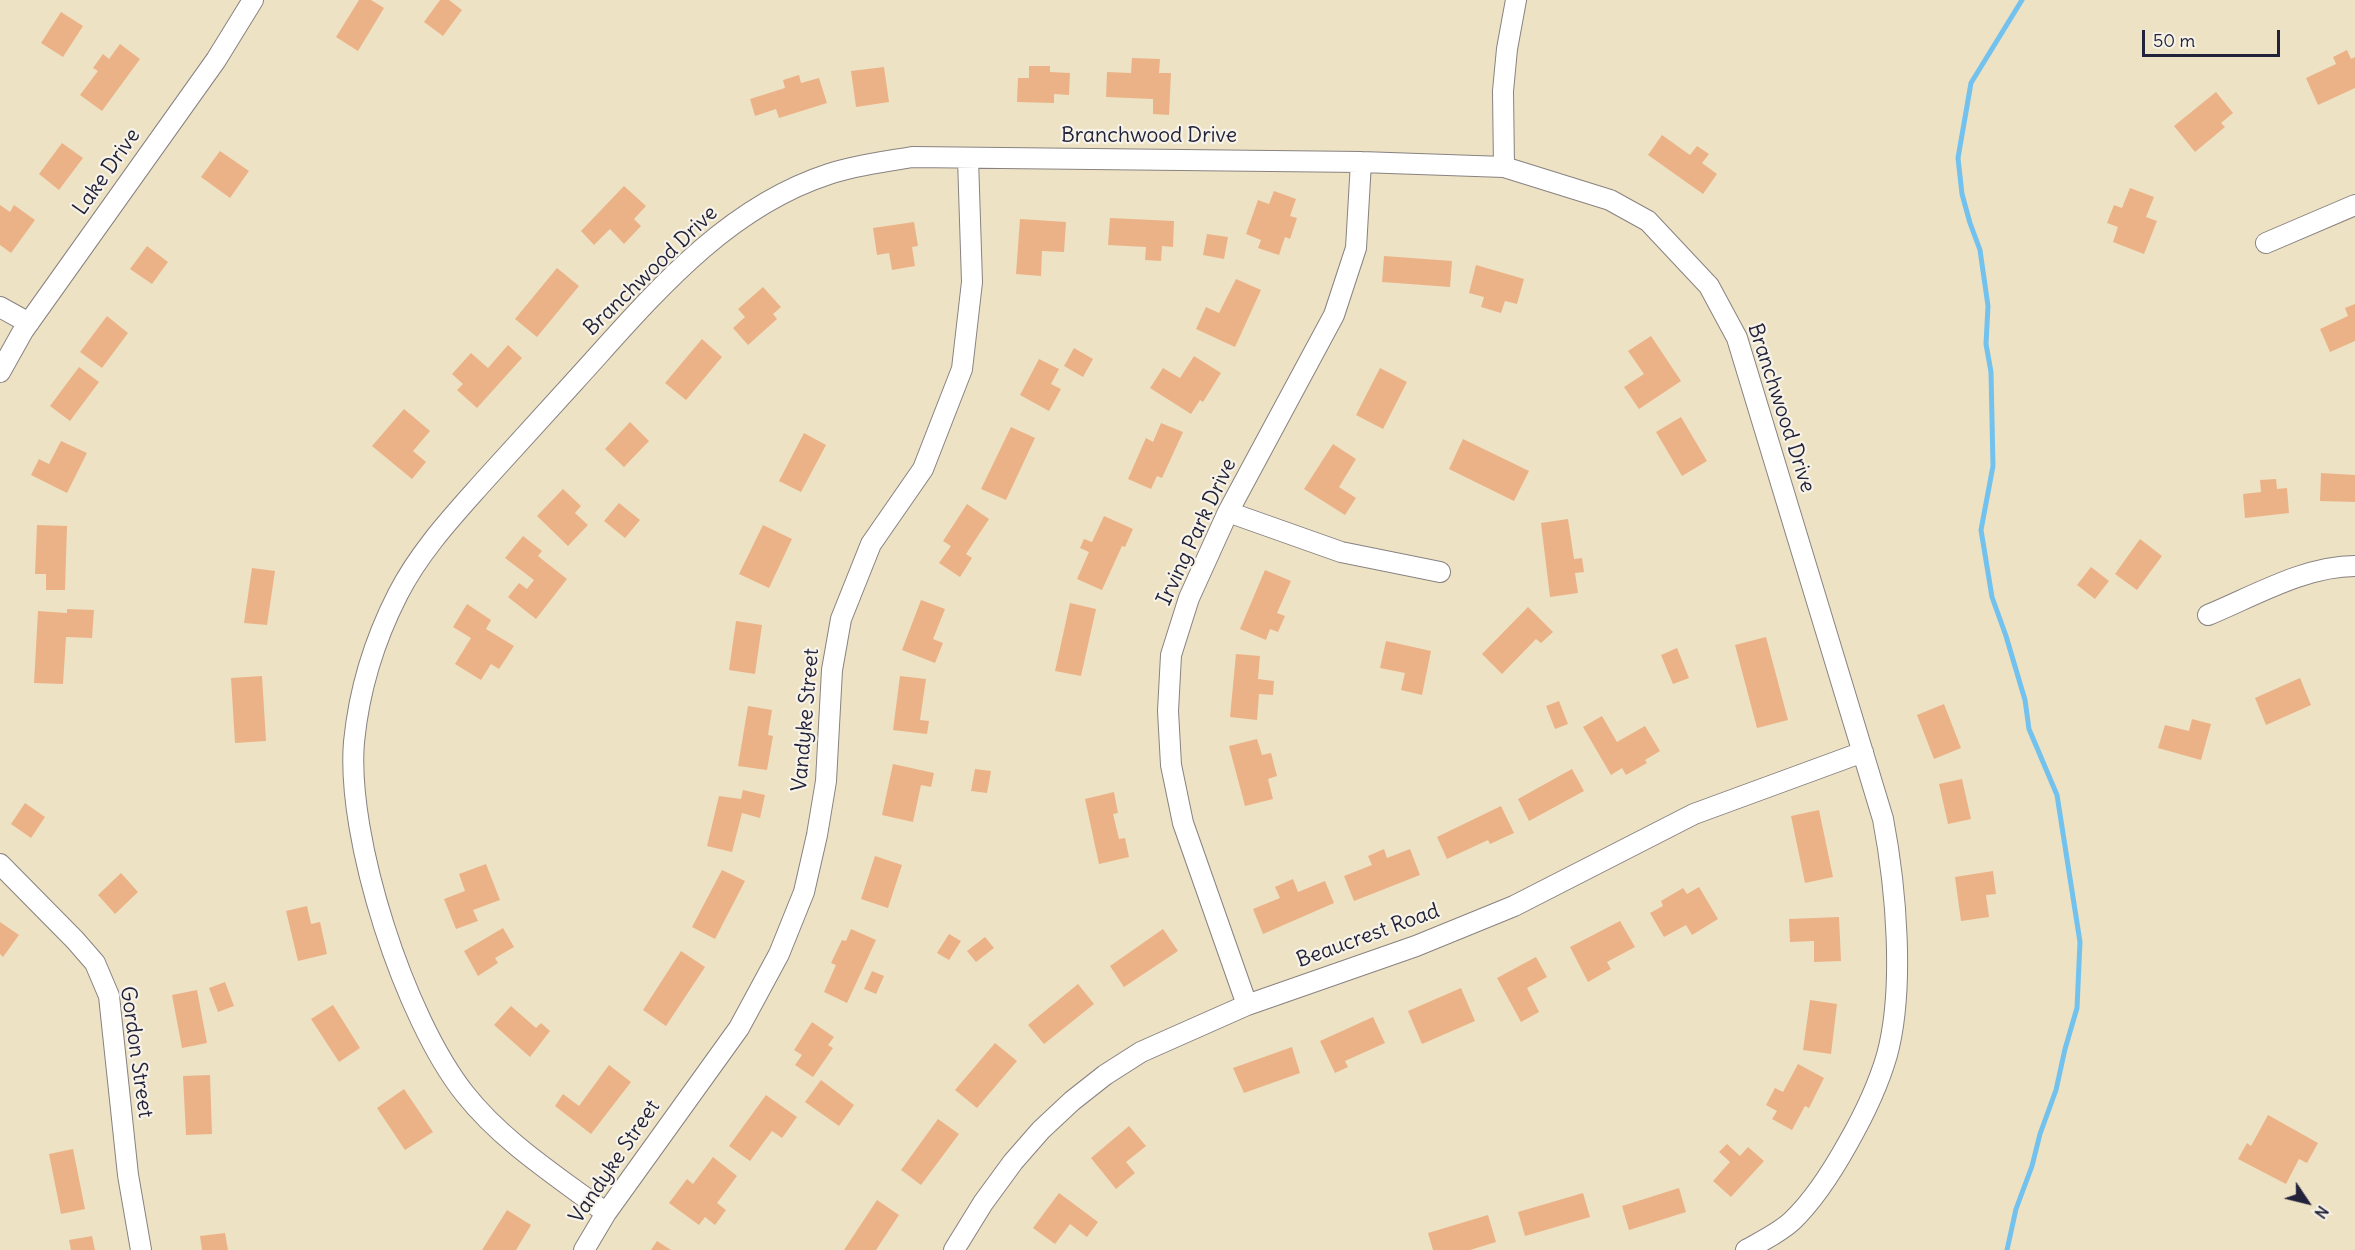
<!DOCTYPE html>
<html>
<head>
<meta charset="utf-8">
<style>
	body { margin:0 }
	#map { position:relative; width:2355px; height:1250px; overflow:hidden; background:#eee2c4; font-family:Delius,sans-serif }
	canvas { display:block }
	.north { position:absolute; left:2277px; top:1172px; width:60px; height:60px; -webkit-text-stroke:4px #f7f3e8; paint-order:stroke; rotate:125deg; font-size:16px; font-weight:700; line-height:24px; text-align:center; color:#22223b }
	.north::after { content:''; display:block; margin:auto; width:21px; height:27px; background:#22223b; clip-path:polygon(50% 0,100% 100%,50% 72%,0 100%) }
	.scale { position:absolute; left:2142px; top:30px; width:138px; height:27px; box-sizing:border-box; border:3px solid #22223b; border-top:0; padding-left:8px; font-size:18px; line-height:21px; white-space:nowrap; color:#22223b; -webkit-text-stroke:4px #f7f3e8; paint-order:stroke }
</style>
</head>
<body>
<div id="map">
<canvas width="2355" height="1250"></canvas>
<div class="north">N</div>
<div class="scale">50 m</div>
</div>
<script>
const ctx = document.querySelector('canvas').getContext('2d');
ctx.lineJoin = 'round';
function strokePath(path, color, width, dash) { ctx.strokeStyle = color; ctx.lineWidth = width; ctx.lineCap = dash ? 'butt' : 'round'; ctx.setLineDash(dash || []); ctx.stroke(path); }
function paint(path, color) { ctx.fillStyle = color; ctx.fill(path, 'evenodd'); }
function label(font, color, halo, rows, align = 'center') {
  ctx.font = font + ' Delius,sans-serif'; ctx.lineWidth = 4.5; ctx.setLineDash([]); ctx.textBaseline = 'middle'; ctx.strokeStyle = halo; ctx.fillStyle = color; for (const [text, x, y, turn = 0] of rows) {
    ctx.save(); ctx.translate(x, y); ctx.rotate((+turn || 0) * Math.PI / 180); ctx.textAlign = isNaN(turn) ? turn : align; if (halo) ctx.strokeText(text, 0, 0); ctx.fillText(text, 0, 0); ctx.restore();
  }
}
strokePath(new Path2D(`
	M2007,1250L2016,1209L2032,1166L2040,1134L2056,1090L2065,1049L2077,1008L2080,942L2057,795L2029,729L2025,700L2006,636L1992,597L1981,530L1993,466L1991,372L1986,344L1988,306L1980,250L1970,223L1962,194L1958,158L1971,83L2022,0`), '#73c2ee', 5);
paint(new Path2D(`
	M359,0H371L384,8L358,51L336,37Z
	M440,0H449L462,10L443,36L424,22Z
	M61,12L83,26L63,57L41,43Z
	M120,44L140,59L102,111L80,95L98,71L93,68L103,54L109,59Z
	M2347,50L2351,59L2355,57V88L2318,105L2306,78L2336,64L2333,57Z
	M1132,58L1160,59L1159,73H1171L1169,115L1153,114V99L1106,97L1107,72L1131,73Z
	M1029,66H1050V72L1070,73L1069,95L1054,94V103L1017,102L1018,78H1029Z
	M884,67L889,102L856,107L851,71Z
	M799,75L801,83L819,78L827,103L779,118L776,109L755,116L750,99L785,88L783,80Z
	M2216,92L2233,113L2221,123L2225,127L2195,152L2174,126Z
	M1662,135L1690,155L1697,146L1709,154L1702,163L1717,174L1703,194L1648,155Z
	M62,143L83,158L59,190L39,174Z
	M220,151L249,171L230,198L201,177Z
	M624,186L646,206L634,219L641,226L624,244L610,229L594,245L581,231Z
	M2130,188L2154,197L2146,217L2157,221L2144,254L2113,242L2118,227L2107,223L2114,205L2122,208Z
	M1274,191L1296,199L1290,216L1297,218L1290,239L1285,237L1279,255L1258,248L1261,240L1246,234L1258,200L1269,204Z
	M0,205L10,212L14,205L35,220L11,253L0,245Z
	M1110,218L1174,221L1173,247L1162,246L1161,261L1145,260L1146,247L1108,245Z
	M1020,219L1066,222L1064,252L1042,251L1041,276L1016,274Z
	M914,222L918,246L912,247L915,266L892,270L889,253L877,255L873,228Z
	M1207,234L1228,237L1224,259L1203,255Z
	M147,246L168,262L152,284L130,269Z
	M1384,256L1452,261L1450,287L1382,282Z
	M1476,265L1524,279L1517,304L1505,301L1501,313L1481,307L1484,297L1469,293Z
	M557,268L579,286L537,337L515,319Z
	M1236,279L1261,290L1235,347L1196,329L1206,307L1219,313Z
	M763,287L781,307L773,314L777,319L748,345L733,328L745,317L738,309Z
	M2355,304V341L2330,352L2320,329L2348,316L2345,308Z
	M107,316L128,333L102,368L80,352Z
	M1651,336L1681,381L1639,409L1624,387L1644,374L1628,351Z
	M702,339L722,357L686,400L665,383Z
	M508,345L522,358L477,408L457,390L463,384L452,374L471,353L488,368Z
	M1074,348L1093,359L1083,377L1064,366Z
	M1194,356L1221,373L1203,402L1200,400L1191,414L1150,388L1163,368L1180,378Z
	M1039,359L1059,369L1051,384L1061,389L1049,411L1020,395Z
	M79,367L99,382L70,421L50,406Z
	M1380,368L1407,382L1383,429L1356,415Z
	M404,409L430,431L413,451L426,462L412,479L372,446Z
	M1681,417L1707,461L1682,476L1656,432Z
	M630,422L649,441L624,467L605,449Z
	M1161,423L1183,432L1162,478L1157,476L1151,489L1128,479L1146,438L1153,442Z
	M1011,427L1035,438L1006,500L981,489Z
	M804,433L826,445L801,492L779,481Z
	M1463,439L1529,471L1514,501L1449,469Z
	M61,441L87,453L67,493L31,475L39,459L49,464Z
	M1333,444L1356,459L1339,487L1356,498L1345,515L1304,489Z
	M2321,473L2355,475V502L2320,501Z
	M2276,479L2277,489L2287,488L2289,513L2245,518L2243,494L2261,492L2260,480Z
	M563,489L581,506L575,513L588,525L568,546L537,516Z
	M619,503L640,520L625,538L604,521Z
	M967,504L989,519L966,554L972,558L960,577L939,563L951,546L943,541Z
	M1104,516L1133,529L1125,547L1122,546L1102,590L1077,579L1089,552L1080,548L1084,539L1092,542Z
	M1568,519L1574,559L1582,558L1584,572L1575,573L1578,593L1550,597L1541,523Z
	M37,525L67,526L65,590H46V574H35Z
	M763,525L792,539L769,588L739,574Z
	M523,536L542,551L538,556L567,579L536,619L508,597L519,583L527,589L534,580L505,558Z
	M2140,539L2162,556L2137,590L2115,574Z
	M2091,567L2109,581L2095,599L2077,585Z
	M252,568L275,571L267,625L244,623Z
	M1265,570L1291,581L1277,613L1285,616L1278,632L1270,629L1266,640L1240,629Z
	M921,600L945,609L933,639L943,643L935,663L902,650Z
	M1070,603L1096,609L1081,676L1055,671Z
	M467,604L491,620L486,629L514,646L499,669L491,664L481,680L455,664L471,638L453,627Z
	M1528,607L1553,632L1541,643L1536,639L1502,674L1482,654Z
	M67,609L94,610L92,638L66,637L63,684L34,683L38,611L67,613Z
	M736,621L762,625L755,674L729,670Z
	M1766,637L1788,720L1757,728L1735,645Z
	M1386,641L1431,651L1422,695L1401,690L1405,673L1380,668Z
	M1677,648L1689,678L1673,684L1661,655Z
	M1236,654L1260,656L1258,679L1274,681L1273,695L1259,694L1257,720L1230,717Z
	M262,676L266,741L235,743L231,678Z
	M900,676L926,679L920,720L929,721L927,734L893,730Z
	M2300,678L2311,705L2266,725L2255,698Z
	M1559,701L1568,724L1555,729L1546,706Z
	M1944,704L1961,748L1934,759L1917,715Z
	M748,706L772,710L768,735L773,736L767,770L738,766Z
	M1602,716L1617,742L1645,726L1660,751L1645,760L1647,763L1626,775L1622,768L1611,775L1583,727Z
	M2192,719L2211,724L2201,760L2158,748L2165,725L2189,731Z
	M1257,739L1262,755L1271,753L1277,776L1268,779L1273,799L1245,806L1229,746Z
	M893,764L934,773L931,787L921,785L913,822L882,815Z
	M975,769L991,771L987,793L971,791Z
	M1572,769L1584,791L1529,821L1518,799Z
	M1962,779L1971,819L1948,824L1939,784Z
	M743,790L765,795L760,818L742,813L732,852L707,846L719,796L741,799Z
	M1114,792L1118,813L1113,814L1119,839L1125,838L1129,857L1099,864L1085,799Z
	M25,803L45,817L31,838L11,824Z
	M1501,806L1514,833L1490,844L1488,840L1447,859L1437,837Z
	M1819,810L1833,877L1805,883L1791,816Z
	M1384,849L1387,858L1410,849L1420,875L1354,901L1344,876L1372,865L1368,856Z
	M875,856L902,865L888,908L861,899Z
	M486,864L500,900L473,910L478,921L456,929L444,899L465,891L459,874Z
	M722,870L745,881L715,939L692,927Z
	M1993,871L1996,894L1986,895L1989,917L1961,921L1955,877Z
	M121,873L138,892L115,914L98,895Z
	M1293,879L1298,892L1325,881L1334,903L1263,934L1253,909L1280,898L1275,887Z
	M1699,887L1718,919L1692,935L1686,925L1664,937L1650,913L1663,906L1661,901L1683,888L1687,894Z
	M307,906L311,924L320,922L327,954L298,961L286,911Z
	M1839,917L1841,961L1814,962V941L1790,942L1789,919Z
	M1620,921L1635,947L1607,962L1611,969L1588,982L1570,947Z
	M0,922L19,935L3,957L0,954Z
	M503,928L514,947L495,958L498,963L478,976L464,951Z
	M851,929L876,940L847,1003L824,992L836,965L831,963L842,940L846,941Z
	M1163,929L1178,951L1124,987L1110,966Z
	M949,934L961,941L949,960L937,953Z
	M985,937L994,948L976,962L967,951Z
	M681,951L705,967L666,1026L643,1010Z
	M1536,957L1547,977L1527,988L1539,1012L1521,1022L1497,978Z
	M872,971L884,976L876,994L864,989Z
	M225,982L234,1006L218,1012L209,988Z
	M1078,984L1094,1004L1044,1044L1028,1025Z
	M1461,988L1475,1021L1422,1044L1408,1011Z
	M197,990L207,1043L182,1048L172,995Z
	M1810,1000L1837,1004L1831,1054L1803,1050Z
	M333,1005L360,1048L339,1062L311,1019Z
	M511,1006L536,1028L541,1023L550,1031L530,1057L494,1025Z
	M1373,1017L1385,1043L1345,1061L1348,1067L1335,1073L1320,1041Z
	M812,1022L834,1037L828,1045L833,1048L813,1077L795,1065L802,1055L794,1050Z
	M995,1043L1017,1061L977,1108L955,1090Z
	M1292,1047L1300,1073L1244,1093L1233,1068Z
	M1798,1064L1824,1078L1809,1108L1805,1106L1792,1130L1772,1119L1777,1111L1766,1105L1775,1088L1783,1092Z
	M609,1065L631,1082L591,1134L555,1106L563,1094L579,1106Z
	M210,1075L212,1134L186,1135L183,1076Z
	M821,1080L854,1105L839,1126L805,1102Z
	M404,1089L433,1132L405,1150L377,1108Z
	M766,1095L797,1117L782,1138L772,1131L750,1161L729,1146Z
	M2268,1115L2318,1143L2307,1163L2299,1159L2286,1184L2238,1159L2247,1143L2251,1146Z
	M938,1119L959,1134L921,1185L901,1170Z
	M1129,1126L1146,1146L1126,1162L1135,1173L1116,1189L1091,1158Z
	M1727,1144L1740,1156L1748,1147L1764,1161L1731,1197L1713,1181L1730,1162L1719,1152Z
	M73,1149L85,1209L61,1214L49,1154Z
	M713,1157L737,1176L717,1203L726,1210L715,1225L705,1217L699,1225L669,1203L687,1179L693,1184Z
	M1679,1188L1686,1212L1629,1230L1622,1206Z
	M1059,1193L1098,1222L1087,1237L1070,1224L1055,1244L1033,1228Z
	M1583,1193L1590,1217L1525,1236L1518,1212Z
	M877,1200L899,1215L876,1250H844Z
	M507,1210L531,1225L516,1250H482Z
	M1488,1215L1496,1242L1470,1250H1433L1428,1233Z
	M225,1233L228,1250H202L200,1236Z
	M92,1236L95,1250H71L69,1240Z
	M657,1241L671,1250H651Z`), '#ebb288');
const minor = new Path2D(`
	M1504,167L1503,91L1507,49L1516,0
	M2266,243L2355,205
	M0,307L29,323
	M0,372L23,331L216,60L253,0
	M1228,512L1341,552L1440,572
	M2208,615C2254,596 2305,566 2355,566
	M0,864L75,940L95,963L109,996L128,1175L141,1250
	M1247,1005L1183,823L1171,765L1168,711L1171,655L1189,598L1228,512L1334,315L1356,248L1361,162
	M606,1213C557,1176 503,1142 465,1094C405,1019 346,838 354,742C359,691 375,639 398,594C420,551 453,516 484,481C514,448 544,415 574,382C648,301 721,209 829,174C856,165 884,162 912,157L1361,162L1504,167L1610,200L1648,221L1709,286L1737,338L1883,819C1896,887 1905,988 1887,1055C1878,1086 1864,1115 1848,1143C1833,1170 1815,1199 1792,1221C1779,1233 1762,1241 1746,1250
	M584,1250L606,1213L739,1028L779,954L804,892L817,835L826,781L832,670L841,619L871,544L923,469L962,369L972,282L968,159
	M954,1250L983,1203L1013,1162L1041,1130L1072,1101L1105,1075L1141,1052L1247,1005L1416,946L1514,906L1694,814L1863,752`);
strokePath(minor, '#888280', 22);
strokePath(minor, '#fff', 20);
label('21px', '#22223b', '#f7f3e8', [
	["Branchwood Drive",1149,136],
	["Lake Drive",107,172,-55],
	["Branchwood Drive",651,271,-44],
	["Branchwood Drive",1781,408,72],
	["Irving Park Drive",1197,532,-65],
	["Vandyke Street",806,720,-85],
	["Beaucrest Road",1368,936,-20],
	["Gordon Street",136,1052,82],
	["Vandyke Street",615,1162,-56]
]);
</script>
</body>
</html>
